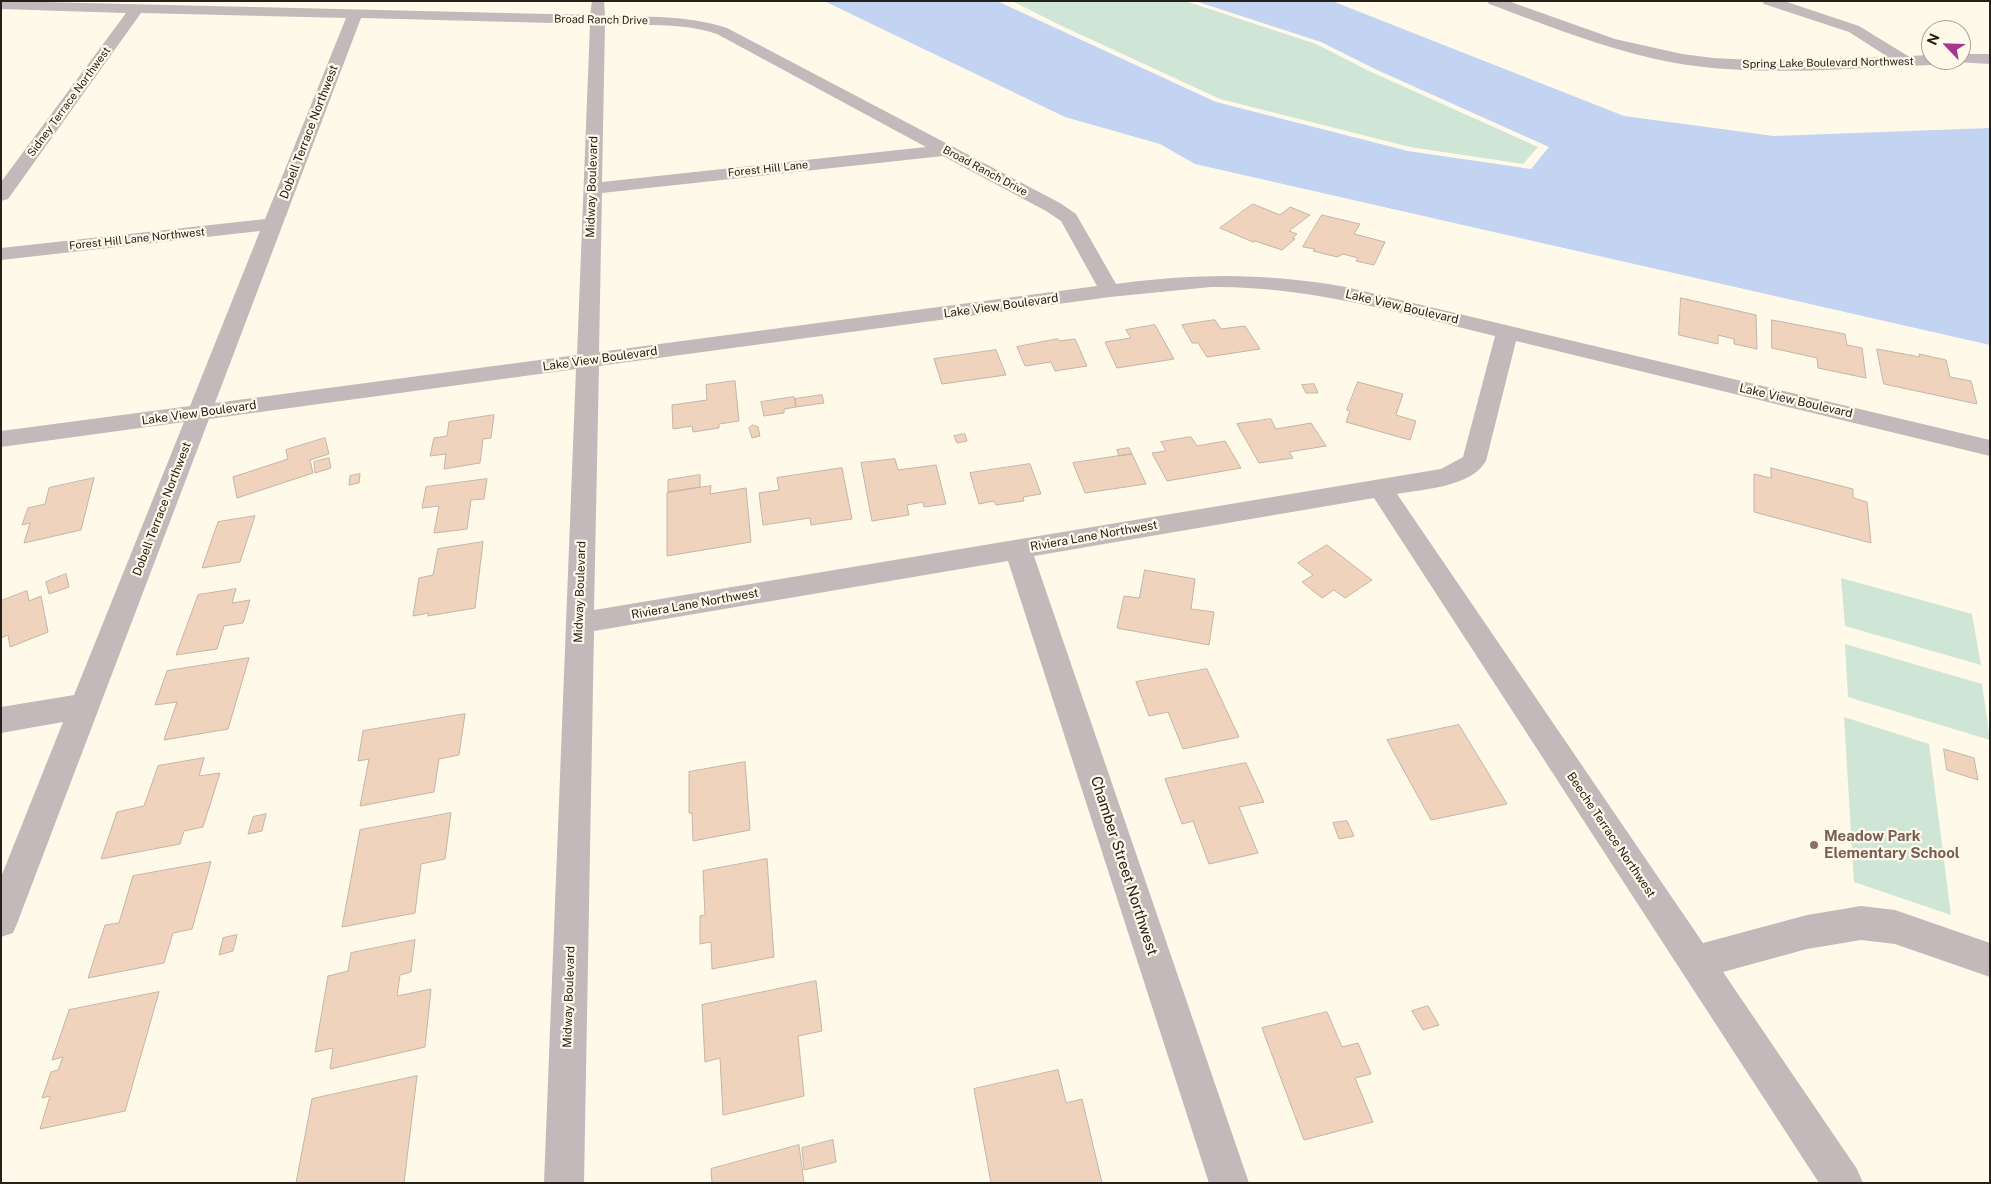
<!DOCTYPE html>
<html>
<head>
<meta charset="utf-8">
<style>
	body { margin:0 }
	#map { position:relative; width:1991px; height:1184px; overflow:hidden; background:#fff9ea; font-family:"Public Sans",sans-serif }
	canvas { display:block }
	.frame { position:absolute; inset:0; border:2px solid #24211a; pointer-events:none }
	.north { position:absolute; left:1921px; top:20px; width:50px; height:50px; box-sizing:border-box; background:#fff9ea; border:1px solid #a7a397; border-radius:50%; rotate:294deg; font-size:14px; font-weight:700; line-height:20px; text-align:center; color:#24211a }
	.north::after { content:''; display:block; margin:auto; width:18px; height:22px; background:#a83690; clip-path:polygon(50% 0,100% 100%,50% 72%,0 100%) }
</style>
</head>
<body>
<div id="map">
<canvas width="1991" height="1184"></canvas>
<div class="frame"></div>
<div class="north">N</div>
</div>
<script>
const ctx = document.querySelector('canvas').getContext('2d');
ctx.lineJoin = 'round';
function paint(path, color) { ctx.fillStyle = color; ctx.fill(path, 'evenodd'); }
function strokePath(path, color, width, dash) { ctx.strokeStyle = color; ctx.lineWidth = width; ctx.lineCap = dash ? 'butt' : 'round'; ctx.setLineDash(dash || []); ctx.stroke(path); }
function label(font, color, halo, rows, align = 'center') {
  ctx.font = font + ' "Public Sans",sans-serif'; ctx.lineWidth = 4.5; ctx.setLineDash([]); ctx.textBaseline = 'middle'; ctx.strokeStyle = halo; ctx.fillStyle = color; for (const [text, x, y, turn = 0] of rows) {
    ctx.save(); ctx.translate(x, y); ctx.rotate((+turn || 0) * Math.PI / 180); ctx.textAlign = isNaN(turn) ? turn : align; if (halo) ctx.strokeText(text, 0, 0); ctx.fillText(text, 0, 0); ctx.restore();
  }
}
paint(new Path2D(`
	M1012,1H1185L1316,44L1369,71L1538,147L1523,164L1410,147L1220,99L1062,26Z
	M1841,578L1972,614L1981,665L1845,626Z
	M1845,644L1982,684L1990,740L1848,697Z
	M1844,717L1929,744L1951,915L1854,882Z`), '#cfe5d6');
paint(new Path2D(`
	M824,1H997L1216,102L1408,151L1531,169L1549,147L1375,69L1321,42L1195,1H1332L1624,116L1774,136L1990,128V345L1195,164L1160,144L1065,117Z`), '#c2d4f1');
const building = new Path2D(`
	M1253,204L1280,215L1290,207L1310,215L1289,231L1297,234L1292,238L1295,239L1282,250L1255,241L1253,242L1220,228Z
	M1322,215L1360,224L1354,234L1385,242L1374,265L1356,261L1358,258L1343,254L1337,257L1313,251L1315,249L1303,247Z
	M1681,298L1756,315L1757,349L1734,344V339L1718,335V344L1679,335Z
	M1215,320L1221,329L1245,326L1260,349L1207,357L1198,343H1192L1182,325Z
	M1772,320L1845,334L1847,345L1862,348L1866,378L1818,368L1817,358L1772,348Z
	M1155,325L1174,359L1117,368L1105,342L1131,338L1126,330Z
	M1058,339L1059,341L1075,339L1087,366L1055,371L1051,362L1025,366L1017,347Z
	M1877,349L1920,357L1919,354L1946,360L1950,377L1971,381L1977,404L1884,384Z
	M996,350L1006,375L942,384L934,359Z
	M735,381L739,421L719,424V428L693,432L692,426L673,429L672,405L707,400L706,385Z
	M1358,382L1403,394L1396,415L1416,421L1410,440L1346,422L1350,411L1347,410Z
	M1314,384L1318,393H1306L1302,385Z
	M822,395L824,403L796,407L795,399Z
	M794,397L796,407L784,409V413L764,416L761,402Z
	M494,415L491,438L483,439L480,463L444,469L446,454L430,456L434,438L447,436L449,422Z
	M1271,419L1276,429L1311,423L1326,446L1289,452L1293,458L1259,463L1237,424Z
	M753,425L758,427L760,436L752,438L749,428Z
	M965,434L967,441L957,443L954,436Z
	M1191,437L1197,446L1225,441L1241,468L1167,481L1152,453L1166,451L1161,442Z
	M325,438L329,454L310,460L313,473L237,498L233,477L288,459L286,450Z
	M1129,448L1132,454L1119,456L1117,450Z
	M1132,454L1146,484L1085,493L1073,463Z
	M329,458L331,468L315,473L314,462Z
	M895,459L898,470L936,465L946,504L924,507L923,502L907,505L909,515L872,521L861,463Z
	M1030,464L1041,494L1023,497L1024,501L996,505L994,501L979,504L970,473Z
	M842,468L852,519L811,525L810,518L763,525L759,493L779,490L777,478Z
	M1771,468L1853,489V498L1867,502L1871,543L1754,512V474L1771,478Z
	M360,474L359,483L349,485L350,476Z
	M700,475V487L668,492V480Z
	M94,478L81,530L24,543L30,523L22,525L28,508L45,504L49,488Z
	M487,479L484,499L471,500L467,529L434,533L439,506L422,508L426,487Z
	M711,486L710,494L746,488L751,542L667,556V493Z
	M255,516L240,562L202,568L218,522Z
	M483,542L475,608L428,616L429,613L413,616L419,578L433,575L438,549Z
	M1327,545L1372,580L1345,598L1334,590L1322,598L1302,582L1313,575L1298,563Z
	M1145,570L1195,579L1191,609L1214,612L1209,645L1117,628L1124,596L1139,598Z
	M66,574L69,587L49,594L46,582Z
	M236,589L232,603L250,600L243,623L224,626L217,649L176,655L198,595Z
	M27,591L29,601L41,596L48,632L10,647L8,635L1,638V601Z
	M249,658L228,729L164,740L177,702L155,705L167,671Z
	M1207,669L1239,737L1183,749L1168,712L1149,716L1136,682Z
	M465,714L459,755L439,759L434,792L360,806L369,759L358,761L363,731Z
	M1459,725L1507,804L1431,820L1387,740Z
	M1944,749L1974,758L1978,780L1947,770Z
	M204,758L199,776L220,773L203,827L184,831L180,844L101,859L117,812L144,806L158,766Z
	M745,762L750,830L693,841L692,813H689V772Z
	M1246,763L1264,802L1239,807L1258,853L1209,864L1193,821L1182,824L1165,779Z
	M451,813L445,859L421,864L415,913L342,927L360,830Z
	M266,814L262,831L248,834L253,817Z
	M1347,821L1354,836L1339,839L1333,823Z
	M767,859L774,957L712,969L711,942L700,944V916L705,915L703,871Z
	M211,862L192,929L173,933L164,963L88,978L105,925L119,923L133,876Z
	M237,935L233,951L219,955L223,938Z
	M415,940L411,972L400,975L397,996L431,989L425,1047L330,1069L333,1048L315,1052L328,976L348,971L351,953Z
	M816,981L822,1031L798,1036L804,1096L723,1115L720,1058L705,1062L702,1005Z
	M159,992L125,1111L40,1129L50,1096L42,1098L51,1072L58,1070L63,1057L52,1060L69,1010Z
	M1428,1006L1439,1025L1423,1030L1412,1011Z
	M1327,1012L1342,1047L1358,1043L1371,1074L1355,1078L1373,1122L1304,1140L1262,1028Z
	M1058,1070L1066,1103L1082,1099L1102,1183H991L974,1089Z
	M417,1076L404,1183H296L312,1099Z
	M833,1140L836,1162L804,1170L802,1148Z
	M799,1145L804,1183H712L711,1169Z`);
paint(building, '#f0d3bc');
strokePath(building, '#c4b4a8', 1);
paint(new Path2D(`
	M1,1L590,15L592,1H604L605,16C646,17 688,15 727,28L1060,203L1076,214L1116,284C1199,273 1264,273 1346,287L1990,440V456L1516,341L1486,461C1471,487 1424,489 1397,494L1703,943L1807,915L1861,906L1895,910L1990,943V977L1895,944L1861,940L1807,949L1723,972L1857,1169L1863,1183H1819L1374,498L1034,556L1249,1183H1209L1008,561L594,631L584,1183H544L576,369L209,419L18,921L13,933L1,937V877L63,722L1,733V707L74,695L184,422L1,447V431L190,406L260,231L1,260V248L265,219L346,18L141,13L8,199L1,201V182L126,13L1,9ZM361,18L590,24L577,355L215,403ZM605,25C642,26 681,22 717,34L926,147L602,182ZM943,156L1046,211L1061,221L1097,286L599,352L602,193ZM1211,287C1308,286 1401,313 1495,336L1463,457L1441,469L594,610L599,366L1110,297Z
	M1487,1H1508L1615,39L1682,54L1713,58L1776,61L1888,57L1849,32L1764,4L1762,1H1784L1859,26L1908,56L1931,55V60H1940L1938,63L1932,65C1849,68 1764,77 1681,64C1615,53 1552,27 1489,4Z
	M1961,54H1990V64L1955,62L1954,60H1961Z`), '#c3b9ba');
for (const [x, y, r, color] of [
	[1814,845,5,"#8d6e63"]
]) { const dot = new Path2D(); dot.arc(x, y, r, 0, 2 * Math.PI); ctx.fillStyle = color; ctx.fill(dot); strokePath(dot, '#fff9ea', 2); }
label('11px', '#24211a', '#fff9ea', [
	["Broad Ranch Drive",601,20,1],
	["Spring Lake Boulevard Northwest",1828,63,-1],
	["Sidney Terrace Northwest",69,102,-54],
	["Forest Hill Lane",768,169,-6],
	["Broad Ranch Drive",985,171,28],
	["Forest Hill Lane Northwest",137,239,-6]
]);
label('12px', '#24211a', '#fff9ea', [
	["Dobell Terrace Northwest",309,132,-69],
	["Midway Boulevard",592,187,-88],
	["Lake View Boulevard",1001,306,-8],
	["Lake View Boulevard",1402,307,13],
	["Lake View Boulevard",600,359,-8],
	["Lake View Boulevard",1796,401,13],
	["Lake View Boulevard",199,413,-8],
	["Dobell Terrace Northwest",162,509,-69],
	["Riviera Lane Northwest",1094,536,-10],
	["Midway Boulevard",580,592,-88],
	["Riviera Lane Northwest",695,604,-10],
	["Beeche Terrace Northwest",1611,835,56],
	["Midway Boulevard",569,997,-88]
]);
label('bold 15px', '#785e54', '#fff9ea', [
	["Meadow Park",1824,836],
	["Elementary School",1824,853]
], 'left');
label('15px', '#24211a', '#fff9ea', [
	["Chamber Street Northwest",1124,866,72]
]);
</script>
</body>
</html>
